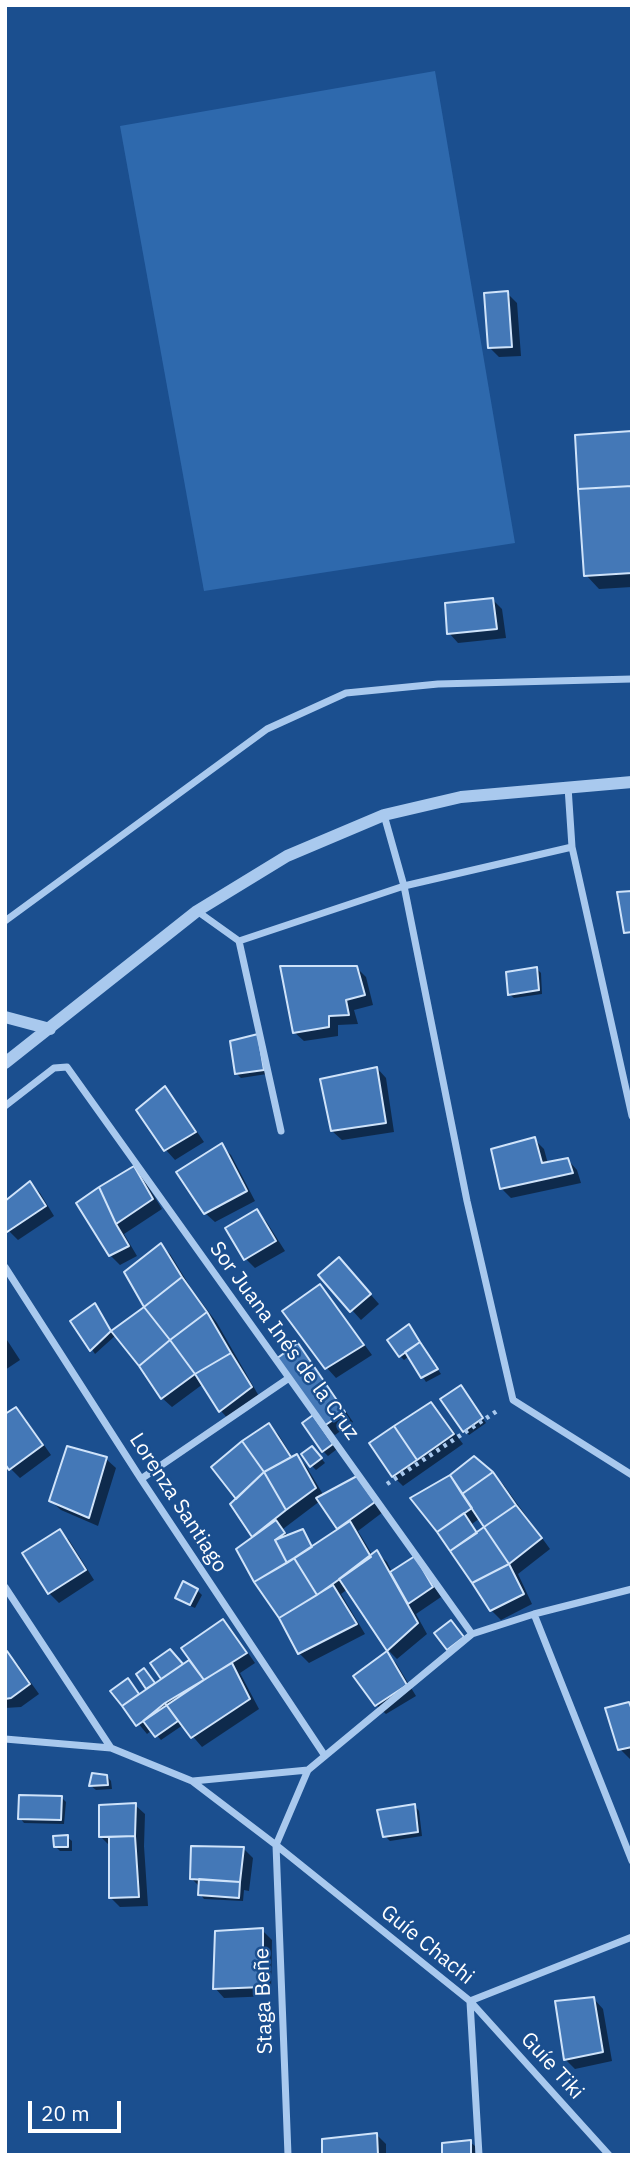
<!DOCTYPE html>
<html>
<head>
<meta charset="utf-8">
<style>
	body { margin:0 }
	#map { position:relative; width:637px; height:2160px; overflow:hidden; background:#1b4f8f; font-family:"IBM Plex Sans",sans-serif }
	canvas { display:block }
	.frame { position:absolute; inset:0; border:7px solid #fff; pointer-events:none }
	.scale { position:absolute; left:28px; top:2101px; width:93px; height:32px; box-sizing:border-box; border:4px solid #fff; border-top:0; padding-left:9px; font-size:21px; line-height:24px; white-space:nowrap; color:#fff; -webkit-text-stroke:5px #1b4f8f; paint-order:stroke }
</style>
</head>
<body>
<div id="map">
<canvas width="637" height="2160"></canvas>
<div class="frame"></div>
<div class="scale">20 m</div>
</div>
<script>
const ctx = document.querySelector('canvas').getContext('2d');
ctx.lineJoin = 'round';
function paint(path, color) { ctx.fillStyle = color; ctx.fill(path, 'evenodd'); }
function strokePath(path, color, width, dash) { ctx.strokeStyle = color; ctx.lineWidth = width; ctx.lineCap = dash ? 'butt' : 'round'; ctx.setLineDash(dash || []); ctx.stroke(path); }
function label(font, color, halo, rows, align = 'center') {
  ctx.font = font + ' "IBM Plex Sans",sans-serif'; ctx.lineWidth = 5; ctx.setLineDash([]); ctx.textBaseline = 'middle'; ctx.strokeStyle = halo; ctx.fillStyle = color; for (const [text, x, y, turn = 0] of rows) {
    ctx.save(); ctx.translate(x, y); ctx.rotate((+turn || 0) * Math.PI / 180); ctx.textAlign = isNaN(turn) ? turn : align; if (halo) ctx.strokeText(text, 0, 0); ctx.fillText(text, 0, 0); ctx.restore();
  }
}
paint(new Path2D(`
	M435,71L515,543L204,591L120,126Z`), '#2e69ad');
paint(new Path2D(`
	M507,293L517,303L521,356L499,357L490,348Z
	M632,433V587L599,589L586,575Z
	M493,600L502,609L506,638L458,643L449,633Z
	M356,967L366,977L373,1005L354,1010L358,1024L338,1025V1036L304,1041L294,1032Z
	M537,969L541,973L542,994L514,998L509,994Z
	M258,1036L267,1074L241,1078L236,1073Z
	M377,1068L386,1078L394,1132L342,1140L332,1131Z
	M165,1088L174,1098L204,1142L175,1160L166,1150Z
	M534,1139L544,1149L548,1164L568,1160L577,1170L581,1183L511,1198L501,1188Z
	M221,1145L231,1155L255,1201L215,1222L205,1213Z
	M133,1168L143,1178L162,1209L124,1234L137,1256L120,1265L110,1255L79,1203Z
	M30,1183L40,1193L54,1216L18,1240L9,1231Z
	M256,1211L266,1221L285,1251L255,1268L246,1259L228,1228Z
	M161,1245L170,1254L191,1288L217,1323L260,1398L230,1421L221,1411L203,1384L172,1407L162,1398L141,1365L116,1335L95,1354L73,1321L99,1310L112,1333L146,1308Z
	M348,1269L379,1304L361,1320L321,1276Z
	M319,1286L329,1296L372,1355L336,1378L327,1368L285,1311Z
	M409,1326L441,1374L426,1382L409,1356L404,1360L400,1356Z
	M5,1337L20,1360L5,1370Z
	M298,1345L307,1355L353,1422L335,1435L325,1425Z
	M465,1392L486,1423L469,1435L465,1431Z
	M431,1404L440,1413L463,1444L403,1486L393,1476Z
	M15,1409L25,1418L51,1455L20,1478L10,1468Z
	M313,1417L337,1449L328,1456L323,1451Z
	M269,1425L278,1434L293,1458L297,1456L306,1466L324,1496L357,1479L383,1512L358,1531L373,1556L377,1553L387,1562L392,1572L424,1567L441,1597L416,1614L427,1634L397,1659L388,1650L348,1589L341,1594L365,1634L309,1663L299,1653L280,1617L254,1538L233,1505L238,1499ZM320,1501L340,1530L313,1548L303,1531L289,1537L283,1529Z
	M316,1452L325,1463L316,1470L311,1465Z
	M106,1459L116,1468L98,1526L61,1510L51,1501Z
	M492,1474L503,1484L550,1549L518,1574L532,1604L501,1620L491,1610L438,1531ZM480,1518L487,1528L478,1534L472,1524Z
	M59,1531L69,1540L94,1580L59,1603L49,1593L24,1554Z
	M197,1590L202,1595L195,1608L181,1602L177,1598Z
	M223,1621L232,1630L255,1663L240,1673L259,1709L202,1747L183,1725L161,1740L152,1730L147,1734L123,1705L133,1685L140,1696L149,1690L148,1674L156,1685L163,1679L152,1663L170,1651L183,1666L192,1660Z
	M7,1653L16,1662L39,1694L21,1707L5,1708V1654Z
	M386,1653L396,1663L416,1696L386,1714L376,1705Z
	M629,1704L632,1707V1758L630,1759L620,1749Z
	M107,1776L111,1781L112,1789L96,1790L91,1786Z
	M62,1798L66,1802L64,1824L24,1823L20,1818Z
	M135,1805L145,1814L144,1846L148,1906L120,1907L110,1897L111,1847L101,1837Z
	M415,1806L419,1811L422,1836L390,1841L385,1836Z
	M67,1837L72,1841V1851H60L55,1846Z
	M244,1849L253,1858L249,1891L244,1890L243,1901L204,1899L200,1894V1887L192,1879Z
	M262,1930L272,1940L271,1996L224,1998L215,1988Z
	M594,1999L603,2009L612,2061L575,2069L565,2059Z
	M376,2134L386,2144V2155H324Z
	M470,2142L475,2146V2155H444Z`), '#0007');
const building = new Path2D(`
	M508,291L512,347L488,348L484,293Z
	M632,431V486L578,489L575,435Z
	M632,486V573L584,576L578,489Z
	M493,598L497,629L447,634L445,603Z
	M632,891V932L624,933L617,892Z
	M280,966H357L365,995L346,1000L349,1015L329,1016V1027L293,1033Z
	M537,967L539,990L508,995L506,972Z
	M258,1034L264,1070L235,1074L230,1041Z
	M377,1067L386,1123L331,1131L320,1079Z
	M165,1086L196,1132L164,1151L136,1110Z
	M535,1137L542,1163L568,1158L573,1173L500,1189L491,1149Z
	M222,1143L247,1191L204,1214L176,1172Z
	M134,1166L153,1199L116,1224L99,1187Z
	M30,1181L46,1206L7,1232L5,1229V1201Z
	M99,1187L116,1224L129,1246L109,1256L76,1203Z
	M257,1209L276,1241L244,1260L225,1228Z
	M161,1243L182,1277L144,1307L124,1272Z
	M339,1257L371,1294L350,1312L318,1275Z
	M182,1277L207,1312L170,1340L144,1307Z
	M320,1284L364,1345L325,1369L282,1311Z
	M95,1303L111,1331L90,1351L70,1321Z
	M144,1307L170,1340L139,1366L111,1331Z
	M207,1312L231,1353L195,1374L170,1340Z
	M409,1324L420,1342L399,1357L387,1340Z
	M170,1340L195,1374L161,1399L139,1366Z
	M420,1342L438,1369L421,1378L405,1352Z
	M298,1343L345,1412L324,1426L276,1359Z
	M231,1353L252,1387L219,1412L195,1374Z
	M461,1385L483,1418L463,1432L440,1399Z
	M431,1402L454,1434L417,1460L394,1426Z
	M16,1407L43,1445L9,1470L5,1464V1414Z
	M313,1415L333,1444L322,1452L302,1423Z
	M269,1423L291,1457L264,1472L242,1441Z
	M394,1426L417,1460L392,1477L369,1443Z
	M242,1441L264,1472L236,1499L211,1467Z
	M67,1446L107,1457L89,1518L49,1501Z
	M312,1446L322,1458L310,1467L301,1454Z
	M297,1454L316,1488L286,1510L264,1472Z
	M474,1456L493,1472L462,1494L450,1475Z
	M264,1472L286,1510L252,1537L230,1504Z
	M493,1472L516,1505L484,1527L462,1494Z
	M450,1475L472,1508L437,1532L410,1498Z
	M357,1476L375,1502L337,1529L316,1498Z
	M516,1505L542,1538L509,1564L484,1527Z
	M464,1513L477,1533L450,1551L437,1532Z
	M276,1520L285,1533L275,1540L287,1563L254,1582L236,1549Z
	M350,1521L371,1557L317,1595L294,1558Z
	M484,1527L509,1564L472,1583L450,1551Z
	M60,1529L86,1570L48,1594L22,1553Z
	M303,1529L312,1547L287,1563L275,1540Z
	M377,1550L418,1623L387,1651L339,1579Z
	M415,1556L433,1587L408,1604L390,1572Z
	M294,1558L317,1595L279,1618L254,1582Z
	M509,1564L524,1594L490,1611L472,1583Z
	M183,1581L198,1589L190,1605L175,1598Z
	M333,1585L357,1624L298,1654L279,1618Z
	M223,1619L247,1653L204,1680L181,1648Z
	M451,1620L464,1637L447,1650L434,1633Z
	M170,1649L183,1664L161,1679L150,1663Z
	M7,1651L30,1684L11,1698L5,1699V1652Z
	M387,1651L407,1685L375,1706L353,1676Z
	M189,1660L204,1680L136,1726L122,1706Z
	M232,1663L250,1699L191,1738L165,1703Z
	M144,1668L155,1683L146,1689L136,1674Z
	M128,1678L139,1694L122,1706L110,1691Z
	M629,1702L632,1710V1747L618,1750L605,1708Z
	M165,1703L178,1721L155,1737L143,1721Z
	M92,1773L107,1775L108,1785L89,1786Z
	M19,1795L62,1796L61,1820L18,1819Z
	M136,1803L135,1836L99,1837V1805Z
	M415,1804L418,1832L383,1837L377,1810Z
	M68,1835V1847H54L53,1836Z
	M135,1836L139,1897L109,1898V1837Z
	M191,1846L244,1847L240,1882L190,1879Z
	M199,1879L240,1882L239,1898L198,1895Z
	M263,1928V1987L213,1989L215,1931Z
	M594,1997L603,2052L564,2060L555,2001Z
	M377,2133L378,2155H322V2139Z
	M471,2140V2155H442V2143Z`);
paint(building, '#4478b7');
strokePath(building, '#cfe3fa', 2);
strokePath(new Path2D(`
	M387,1484L500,1409`), '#a9c9ee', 4.5, [3.5, 5]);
strokePath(new Path2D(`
	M568,787L572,847L632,1116
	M384,815L404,886L467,1201L513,1400L632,1475
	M197,911L239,941L281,1131
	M5,921L267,729L346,693L438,684L632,679
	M239,941L404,886L572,847
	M5,1106L54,1068L67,1067L472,1634
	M5,1267L141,1479L325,1756
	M141,1479L289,1378
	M5,1587L111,1748L192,1781L276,1845L470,2001L609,2155
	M534,1614L632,1861
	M5,1739L111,1748
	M193,1781L308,1770
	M470,2001L632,1937
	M470,2002L479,2155
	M288,2155L276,1845L308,1770L472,1634L534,1614L632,1589`), '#a9c9ee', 7);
strokePath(new Path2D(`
	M5,1017L50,1029
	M5,1063L197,911L287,856L384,815L461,797L632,782`), '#a9c9ee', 12);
label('21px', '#fff', '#1b4f8f', [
	["Sor Juana Inés de la Cruz",284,1341,54],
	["Lorenza Santiago",178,1503,57],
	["Guíe Chachi",427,1945,39],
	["Staga Beñe",264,2001,-92],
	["Guíe Tiki",552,2066,48]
]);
</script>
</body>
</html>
